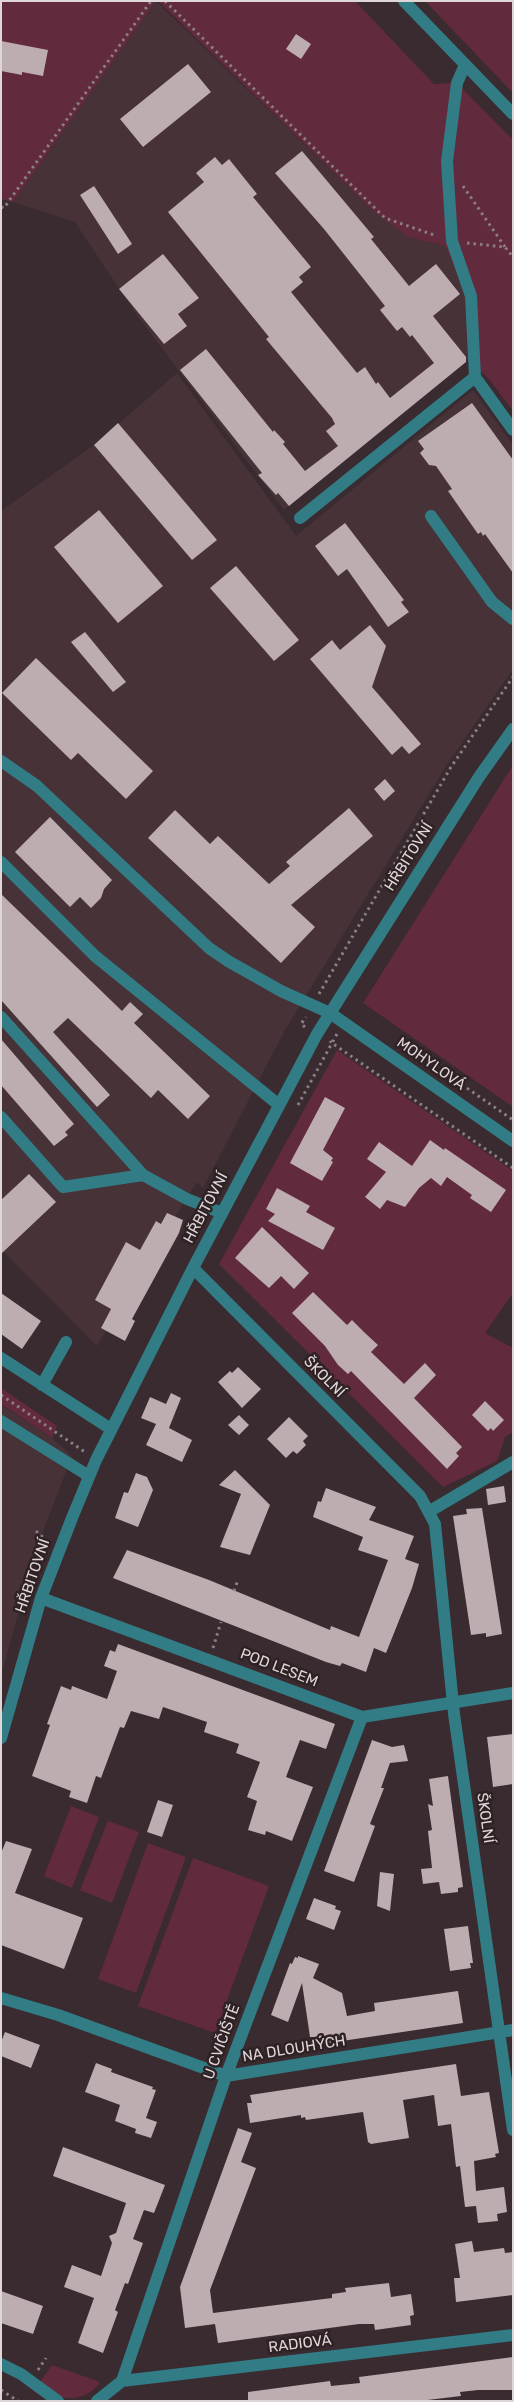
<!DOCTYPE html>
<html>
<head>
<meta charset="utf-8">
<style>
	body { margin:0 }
	#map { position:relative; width:514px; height:2402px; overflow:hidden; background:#392b2f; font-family:Rubik,sans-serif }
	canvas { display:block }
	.frame { position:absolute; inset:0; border:2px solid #dfd6d8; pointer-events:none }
</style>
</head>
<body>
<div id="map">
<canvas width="514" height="2402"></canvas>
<div class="frame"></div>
</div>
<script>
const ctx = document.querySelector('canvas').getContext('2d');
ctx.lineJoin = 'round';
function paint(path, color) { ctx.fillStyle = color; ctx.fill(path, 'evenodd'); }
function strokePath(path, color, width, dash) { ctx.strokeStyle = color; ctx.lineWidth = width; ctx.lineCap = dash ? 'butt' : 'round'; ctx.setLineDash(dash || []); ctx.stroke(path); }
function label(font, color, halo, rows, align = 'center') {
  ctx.font = font + ' Rubik,sans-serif'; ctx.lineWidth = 5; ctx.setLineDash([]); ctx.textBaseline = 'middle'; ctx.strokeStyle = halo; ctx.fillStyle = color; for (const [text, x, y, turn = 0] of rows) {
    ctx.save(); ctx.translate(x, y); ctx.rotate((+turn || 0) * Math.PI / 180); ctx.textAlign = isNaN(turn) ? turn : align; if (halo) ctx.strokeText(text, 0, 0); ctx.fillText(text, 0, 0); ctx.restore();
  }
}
paint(new Path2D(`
	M156,1L374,212L408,237L445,246L465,293L468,360L284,510L136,314L75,222L13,202Z
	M177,373L296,536L473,390L513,445V669L448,763L285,1030L203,1188L197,1182L175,1217L162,1223L156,1221L140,1250L126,1243L95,1300L111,1309L101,1327L106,1331L97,1346L1,1249V511L94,445Z
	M1,1405L52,1438L72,1456L36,1549L1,1676Z`), '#473238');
paint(new Path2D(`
	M1,1H156L13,202L1,199Z
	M158,1H355L434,84L457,83L513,140V411L489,379L468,360L465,293L445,246L408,237L374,212Z
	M425,1H513V93Z
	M513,765V1107L363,1003Z
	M337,1050L513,1171V1293L485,1333L513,1348V1432L505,1437L497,1461L443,1487L219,1264Z
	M1,1388L57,1426L52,1438L1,1404Z
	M71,1806L99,1817L72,1888L44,1876Z
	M108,1821L139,1832L112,1903L80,1890Z
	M148,1843L186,1857L136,1993L98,1979Z
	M193,1858L269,1886L215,2033L138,2006Z
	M52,2365L100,2382C93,2395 73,2402 59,2396C52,2392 46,2386 40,2382Z`), '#622a3d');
paint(new Path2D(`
	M296,34L311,44L301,59L286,49Z
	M1,41L48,50L43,76L22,72V75L1,71Z
	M188,64L211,92L143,147L120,119Z
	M302,151L374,237L371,239L409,286L436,264L460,294L433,316L466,357V362L289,506L278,493L276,495L258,475L262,473L180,370L206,349L273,432L274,430L285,442L283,444L305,471L338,446L326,431L335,424L332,418L266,339L269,337L168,212L204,182L196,173L215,157L222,165L229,159L257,194L253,197L311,267L299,277L303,282L291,292L357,373L365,367L376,384L378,382L390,398L434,363L412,335L410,337L402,327L397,331L380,310L385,306L324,229L275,173Z
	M94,186L132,244L118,254L80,195Z
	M163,254L199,298L178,314L187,326L164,344L119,289Z
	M472,403L513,460V573L485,534L483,536L481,532L478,534L464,514L448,491L452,489L436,466L429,465L420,453L424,449L418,441Z
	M118,423L217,540L192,560L94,445Z
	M99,510L163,586L118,623L54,547Z
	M345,523L404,600L401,602L409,612L388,627L347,569L338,576L315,546Z
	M236,566L299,640L274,661L210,588Z
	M370,625L386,646L372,687L421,744L409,754L402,746L392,755L310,659L332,640L340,650Z
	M85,632L126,682L113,692L71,642Z
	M36,658L153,771L126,799L78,753L71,760L2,693Z
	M385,779L395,791L384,801L374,789Z
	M349,808L373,836L291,905L315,927L281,963L148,838L175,810L210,844L218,836L269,884L290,866L286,862Z
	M50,817L112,880L104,889L101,898L91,908L80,897L70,907L15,852Z
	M1,894L122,1011L130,1002L143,1014L134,1023L210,1096L188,1119L158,1090L151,1098L68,1018L53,1032L110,1095L97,1107L1,1000Z
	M1,1039L74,1124L65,1132L68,1135L54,1146L1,1085Z
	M325,1097L345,1108L323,1150L333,1158L331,1161L333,1162L322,1181L290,1163Z
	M430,1140L444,1150L445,1148L506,1190L491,1212L470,1198L472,1195L447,1177L441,1186L431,1178L419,1188L405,1207L387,1200L380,1209L365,1197L386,1172L367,1159L379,1142L412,1166Z
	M29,1174L56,1202L1,1254V1200Z
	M277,1188L310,1206L306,1212L335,1228L323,1250L268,1221L275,1214L266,1209Z
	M167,1213L183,1220L179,1233L132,1319L135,1321L125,1341L101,1328L111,1309L95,1300L126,1242L140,1250L156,1221L161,1224Z
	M262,1227L309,1273L294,1289L281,1276L269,1288L235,1258Z
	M313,1292L347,1325L352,1320L365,1333L378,1345L371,1352L404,1384L425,1363L436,1375L414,1398L462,1447L456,1453L459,1456L447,1469L351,1371L348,1374L338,1365L325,1346L292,1313Z
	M1,1293L41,1321L22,1349L1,1334Z
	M238,1367L261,1389L242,1408L218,1382L230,1371L232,1373Z
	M171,1393L181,1398L169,1428L192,1440L182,1462L146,1445L156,1424L141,1418L150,1397L166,1404Z
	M485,1401L504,1420L493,1431L491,1428L488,1431L472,1415Z
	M239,1415L249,1425L239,1435L228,1425Z
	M289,1417L308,1436L303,1441L306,1445L297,1454L293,1451L286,1458L267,1439Z
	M235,1470L270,1505L250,1555L220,1547L241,1494L219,1485Z
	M136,1473L147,1477L153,1490L138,1527L115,1518L124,1492L128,1493Z
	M504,1486L506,1502L488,1505L486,1489Z
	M326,1488L376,1507L369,1520L414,1536L405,1559L419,1564L412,1588L386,1653L374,1648L366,1672L342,1663L340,1666L326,1662L113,1578L127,1550L209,1580L330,1630L331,1626L359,1637L388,1560L358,1550L363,1537L313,1517L318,1501L321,1502Z
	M482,1508L502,1634L486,1637V1633L471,1635L453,1516L467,1514L466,1509Z
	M118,1644L335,1724L326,1749L300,1740L286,1777L313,1787L292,1841L266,1831L265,1835L248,1830L257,1801L247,1797L260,1762L236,1753L239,1744L204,1732L207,1722L163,1707L159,1719L131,1711L124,1728L120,1727L101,1778L96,1776L87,1803L69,1797L71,1791L32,1776L50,1725L47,1724L61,1686L71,1690L72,1686L107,1699L117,1671L104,1666L110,1650L115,1652Z
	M513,1734V1784L493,1787L487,1737Z
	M372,1740L392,1747L404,1745L408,1761L390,1763L381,1788H384L370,1824L375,1826L354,1882L324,1871Z
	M448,1776L463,1887L458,1888V1892L441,1894L439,1882L423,1884L421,1869L432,1868L428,1831L432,1830L428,1804L433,1806L429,1779Z
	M158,1800L173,1805L162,1837L147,1832Z
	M6,1841L32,1849L15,1893L83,1918L64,1969L1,1945V1853Z
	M380,1872L394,1874L390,1911L377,1906Z
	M314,1898L336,1906L335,1909L341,1911L334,1930L306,1919Z
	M468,1926L473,1963H470L471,1968L450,1971L444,1929Z
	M298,1956L319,1964L313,1978L342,1993L347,2016L375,2011L374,2003L458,1991L463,2023L315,2045L314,2037H310L302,1983L288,2022L271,2015L290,1963L292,1964L295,1957L298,1958Z
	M5,2032L40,2045L31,2068L1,2056V2042Z
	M96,2063L112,2069L111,2072L153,2087L152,2089L156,2090L146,2118L157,2122L151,2138L135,2133L136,2129L115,2121L120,2105L85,2092Z
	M456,2064L461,2096L489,2092L499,2153L495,2154L496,2157L474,2161L476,2191L504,2187L507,2212L497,2214L498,2221L478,2223L476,2206L465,2207L460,2166L456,2167L451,2124L438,2126L434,2095L403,2100L409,2138L371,2144L368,2142L363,2112L306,2120L305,2117L301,2118V2115L250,2123L247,2103H252L250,2095Z
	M238,2128L252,2133L241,2162L256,2168L210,2290L213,2313L332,2298V2294L346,2292L345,2288L389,2283L391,2297L411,2294L414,2315L410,2316L411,2325L375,2330L374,2324H359L218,2343L215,2324L185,2328L180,2287Z
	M63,2147L165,2185L154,2213L144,2210L133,2239L143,2243L128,2284L125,2283L115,2310L118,2312L103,2353L78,2343L94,2298L64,2287L72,2265L101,2276L112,2243L109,2236L116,2233L126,2203L53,2176Z
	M472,2241L474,2252L504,2248L505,2253L513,2252V2295L456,2302L454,2278H460L455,2244Z
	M1,2291L43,2306L33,2334L1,2323Z
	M513,2357V2390H478L460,2392L461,2396L419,2401H248V2392L330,2381L331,2386L360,2383L359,2377Z`), '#bdacb0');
strokePath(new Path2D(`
	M165,1L385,218L437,236
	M463,186L505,247
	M1,207L4,208L151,1
	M467,243L505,247L513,257
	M319,994L451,767L513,677
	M305,1027L301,1024L306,1017
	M337,1034L332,1043L513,1168
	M451,1077L513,1120
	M298,1105L332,1043L330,1041
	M1,1395L85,1452
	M36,1531L47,1541
	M234,1591L238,1580
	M213,1648L221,1622
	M38,2370L46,2358
	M1,2390L18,2401`), '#8a7f82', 3, [2.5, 4]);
strokePath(new Path2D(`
	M404,1L513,114
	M465,65L457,83L447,161L452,241L471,296L475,377L513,430
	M431,516L492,602L513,619
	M300,518L475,377
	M1,761L37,786L209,948L228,961L281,991L330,1013L513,1141
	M1,862L95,956L279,1105
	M1,1017L143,1175L187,1199L222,1213
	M1,1117L63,1187L143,1175
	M193,1268L420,1496L435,1524L454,1714L513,2130
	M1,1358L111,1429
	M42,1385L66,1342
	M1,1421L89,1476
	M430,1511L513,1462
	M41,1598L362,1717L513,1693
	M1,1738L41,1598L72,1518L96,1460L193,1268L317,1034L479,777L513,729
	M1,1998L58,2015L226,2076L513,2030
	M1,2364L21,2374L58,2401
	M122,2381L226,2076L362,1717
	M97,2401L122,2381L513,2335`), '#327c86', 12);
label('15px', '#dfd6d8', '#2f2225', [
	["HŘBITOVNÍ",409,857,-58],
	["MOHYLOVÁ",431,1064,35],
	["HŘBITOVNÍ",206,1208,-62],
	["ŠKOLNÍ",324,1377,45],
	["HŘBITOVNÍ",33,1576,-71],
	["POD LESEM",279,1668,21],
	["ŠKOLNÍ",485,1818,82],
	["U CVIČIŠTĚ",222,2042,-70],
	["NA DLOUHÝCH",294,2049,-9],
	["RADIOVÁ",300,2344,-7]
]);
</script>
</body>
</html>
